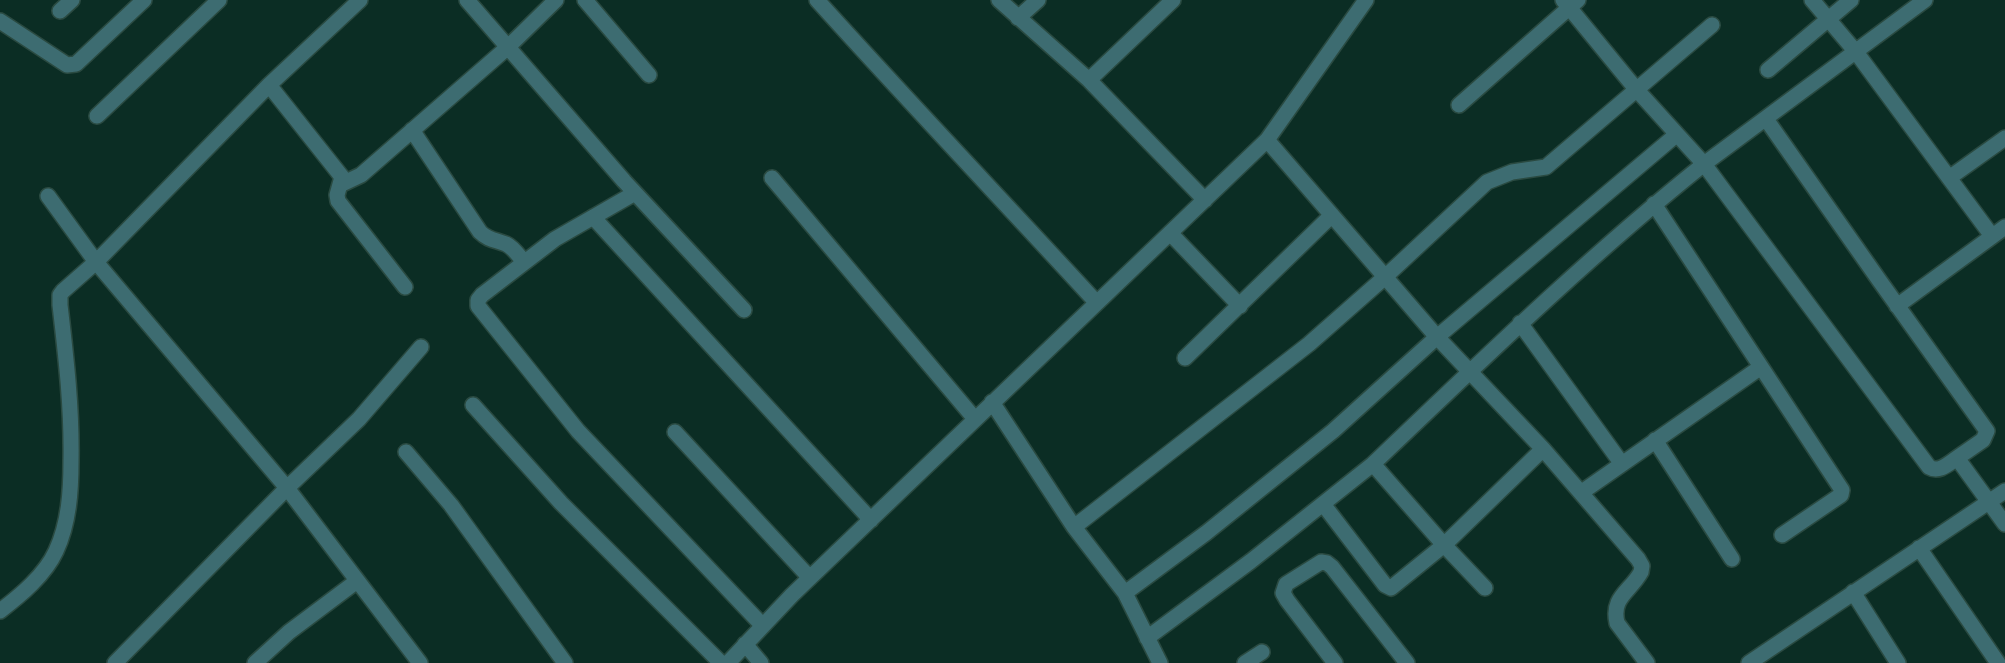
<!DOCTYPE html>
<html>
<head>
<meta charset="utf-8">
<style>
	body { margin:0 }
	canvas { display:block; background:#0b2d24 }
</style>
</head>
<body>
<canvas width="2005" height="663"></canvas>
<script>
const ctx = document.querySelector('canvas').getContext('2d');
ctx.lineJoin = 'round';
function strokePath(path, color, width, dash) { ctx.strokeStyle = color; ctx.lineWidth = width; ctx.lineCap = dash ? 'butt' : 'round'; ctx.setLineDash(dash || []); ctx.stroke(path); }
const minor = new Path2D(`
	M467,0L624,181L744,310
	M585,0L649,75
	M817,0C909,102 1004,202 1097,303
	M999,0L1089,80L1205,200
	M1563,0L1636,89L1704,164L1925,0
	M1812,0L1856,52L1992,236
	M60,11L72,0
	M1018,18L1038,0
	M0,21L67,65L76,64L144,0
	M1768,70L1851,0
	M1089,80L1173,0
	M269,85L342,177L337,195L338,201L405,287
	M1459,105L1578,0
	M97,116L219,0
	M1766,119L1879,280L1987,431L1983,440L1957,458
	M412,130L480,232C488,240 496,240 506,244C513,247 519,256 524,262
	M1267,140L1437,337L1543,449L1638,559L1642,566L1641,572C1630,592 1611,597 1617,623L1647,663
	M772,178L975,419
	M1949,178L2005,138
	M342,184L361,175L508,47L556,0
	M635,193L555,239L482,295L478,300V306L578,431L763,626
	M48,196L96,262L287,488L420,663
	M1654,204L1842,490L1841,495L1782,535
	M593,217L871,520
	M1171,234L1240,306
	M1897,306L2005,227
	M1520,323L1622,464
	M1185,358L1332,215
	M992,402L1074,527L1125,593L1160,663
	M473,405L561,503L721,663
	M675,432L810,578
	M1655,440L1732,559
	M406,452L451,505L565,663
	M1582,492L1761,367
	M1323,504L1385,585L1391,588L1444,545L1543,449
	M1074,527L1309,344L1385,277L1487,182L1512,172L1546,167L1712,25
	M1919,548L1998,663
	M1485,588L1444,545L1373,464C1481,361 1588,257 1704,164L1929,467C1939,473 1948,464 1957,458L2005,524
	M1853,592L1898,663
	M1125,593L1206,533L1333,431L1437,337L1676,135
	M0,611C21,595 45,575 56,551C69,523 71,491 71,461C72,408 66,357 60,305V295L63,291L96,262L269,85L360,0
	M1147,638L1251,561L1373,464
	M745,644L761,663
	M115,663L287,488L359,419L421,347
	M255,663L289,632L357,581
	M728,663L792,595L1267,140L1366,0
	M1245,663L1262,652
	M1335,663L1287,600L1283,593L1286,584L1321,562L1327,563L1332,567L1407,663
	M1749,663L2005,491`);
strokePath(minor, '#2a4a41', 18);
strokePath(minor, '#3d6c71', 15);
</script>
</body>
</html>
